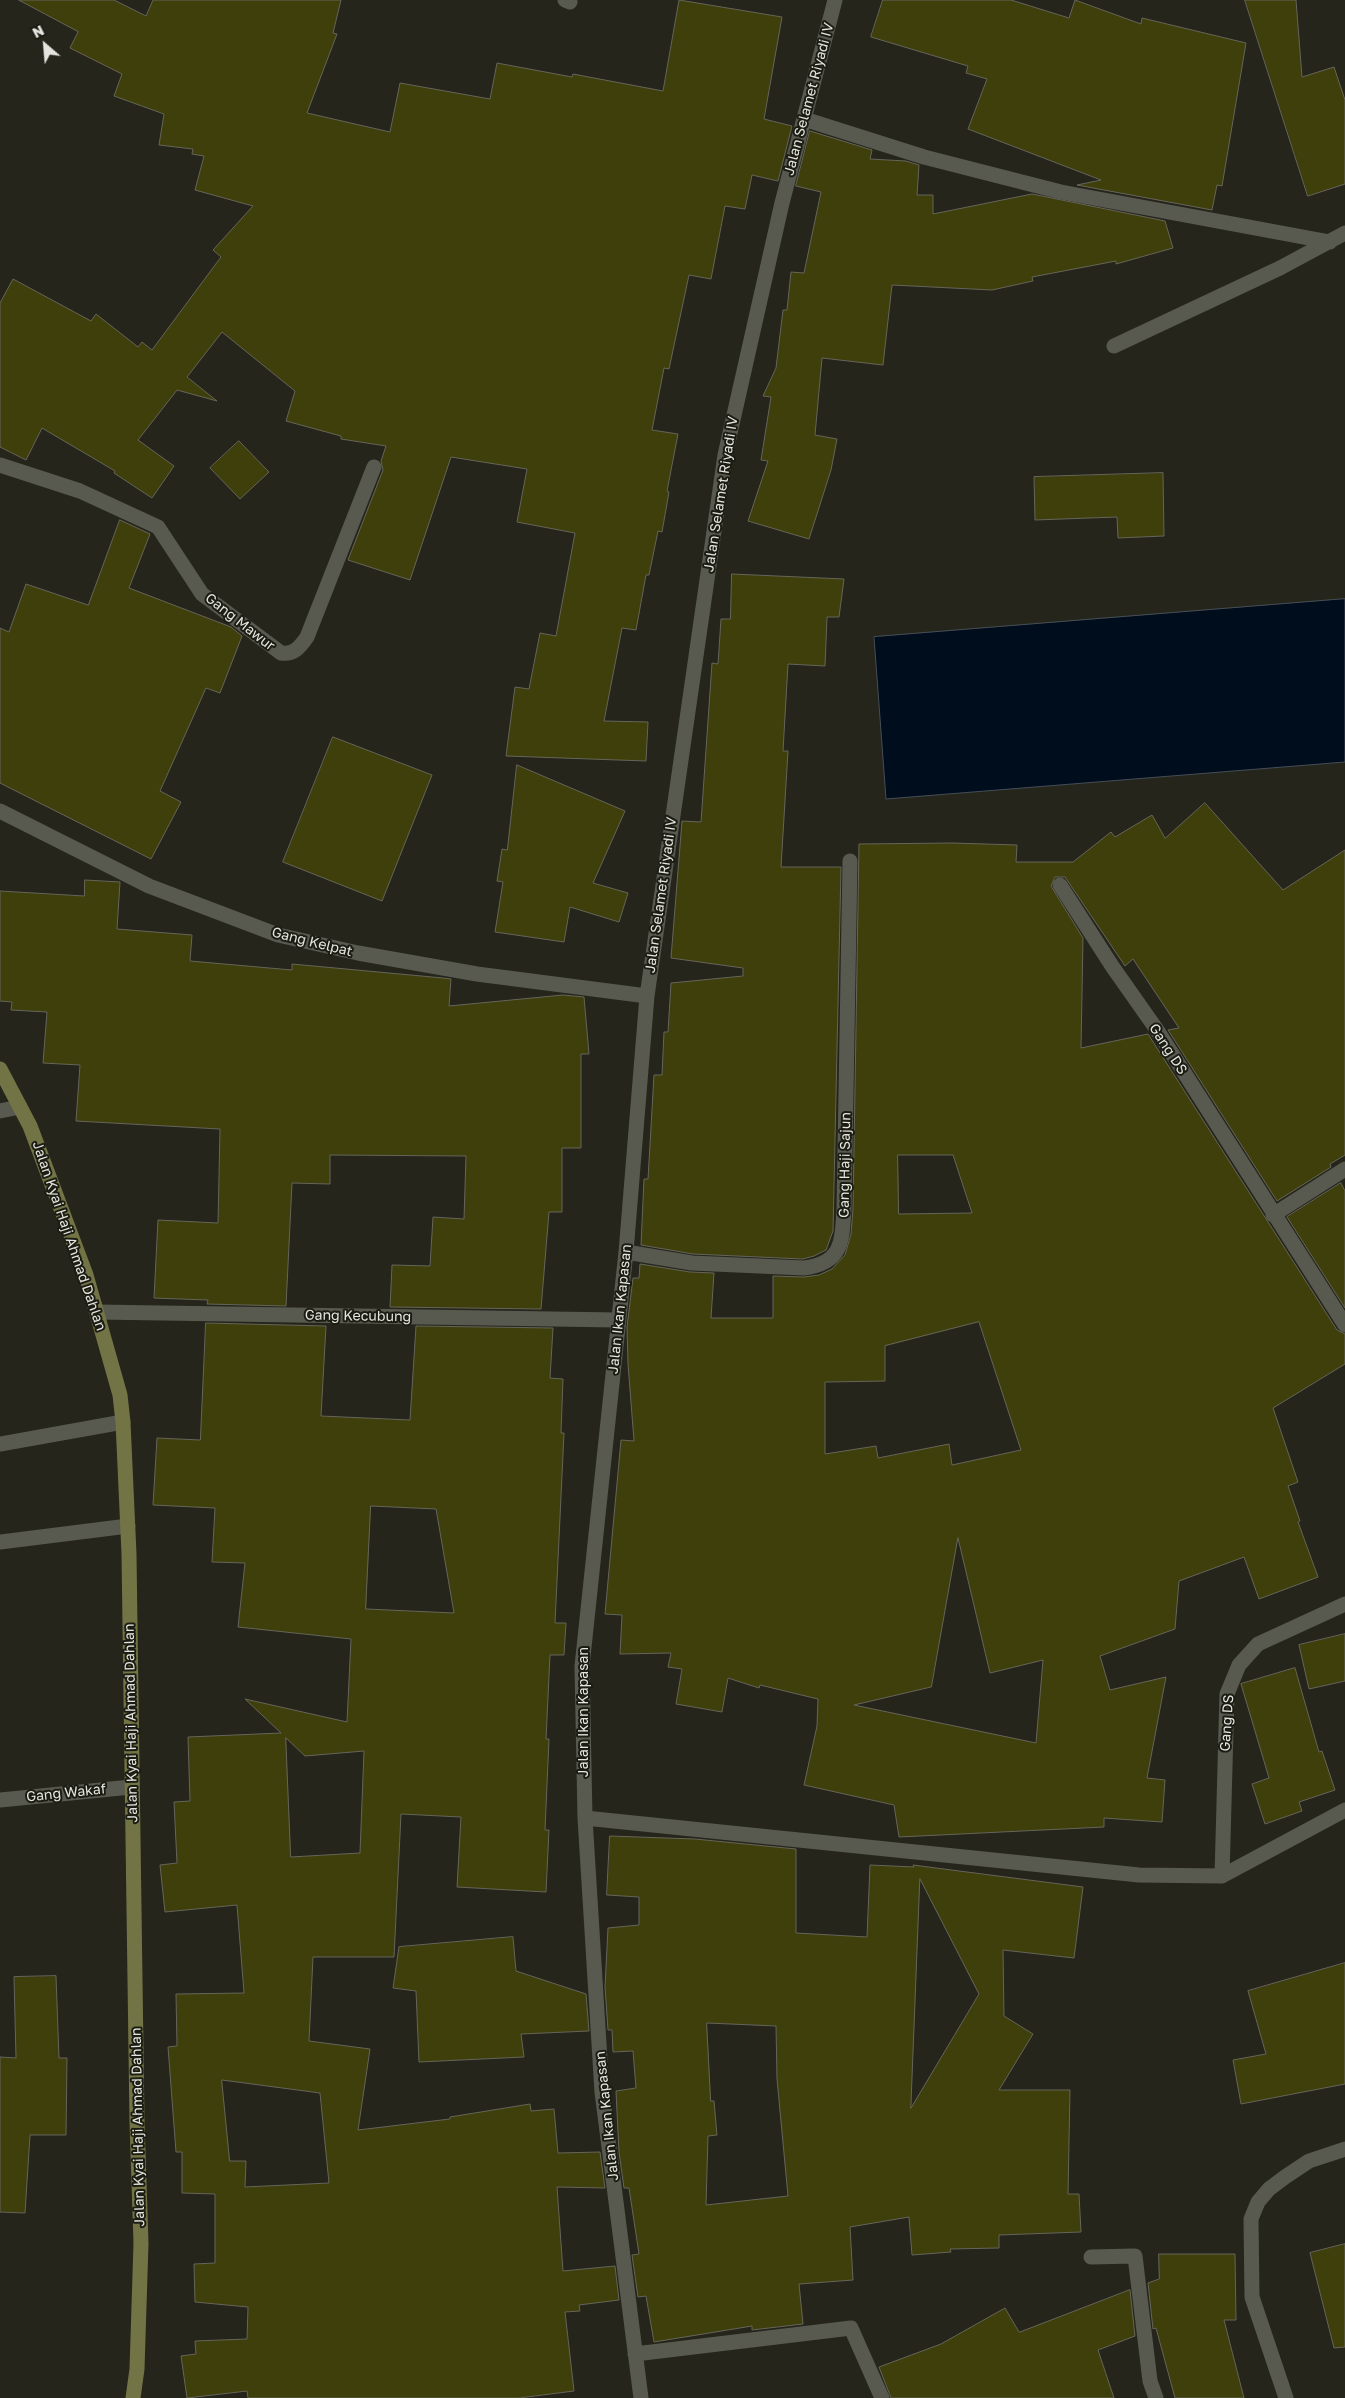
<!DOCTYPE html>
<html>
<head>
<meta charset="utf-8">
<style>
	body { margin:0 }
	#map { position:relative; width:1345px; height:2398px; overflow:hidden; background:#25251b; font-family:"Golos Text",sans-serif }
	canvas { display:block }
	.north { position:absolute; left:20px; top:20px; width:50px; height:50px; -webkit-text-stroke:4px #1b1c12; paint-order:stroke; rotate:333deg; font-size:14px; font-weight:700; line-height:20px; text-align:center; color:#e5e5df }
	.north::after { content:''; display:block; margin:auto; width:18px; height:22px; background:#e5e5df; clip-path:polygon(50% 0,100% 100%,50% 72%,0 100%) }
</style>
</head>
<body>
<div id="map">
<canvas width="1345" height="2398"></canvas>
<div class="north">N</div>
</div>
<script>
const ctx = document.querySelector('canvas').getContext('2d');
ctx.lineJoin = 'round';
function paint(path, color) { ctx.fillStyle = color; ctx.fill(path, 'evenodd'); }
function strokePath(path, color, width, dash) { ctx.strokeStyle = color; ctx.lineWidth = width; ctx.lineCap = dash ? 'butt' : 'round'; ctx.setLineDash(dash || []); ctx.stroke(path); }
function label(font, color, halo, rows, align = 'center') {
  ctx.font = font + ' "Golos Text",sans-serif'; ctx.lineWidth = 4; ctx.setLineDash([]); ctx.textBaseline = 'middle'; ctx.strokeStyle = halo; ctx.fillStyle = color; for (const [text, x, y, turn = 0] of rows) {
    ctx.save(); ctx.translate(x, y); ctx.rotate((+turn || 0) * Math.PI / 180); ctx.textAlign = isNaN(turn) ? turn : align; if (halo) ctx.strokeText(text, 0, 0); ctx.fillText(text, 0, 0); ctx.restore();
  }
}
const water = new Path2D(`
	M1345,599V762L886,799L874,637Z`);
paint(water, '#000d1d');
strokePath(water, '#454e57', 1);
const building = new Path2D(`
	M19,0H114L146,16L153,0H341L333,33L337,34L307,113L390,132L400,83L490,99L497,63L572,77L573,74L663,91L679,0L782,17L764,119L792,126L778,181L752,175L745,209L725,206L711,279L689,275L669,369L664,368L652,430L678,434L667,491L669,492L662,532L658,531L649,575H646L636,630L622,628L604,721L648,722L646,761L506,756L515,687L529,689L540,633L556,636L575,533L517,522L527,469L451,457L410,580L348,560L383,470L381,461L386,446L341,439V436L286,421L295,391L222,332L187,377L217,401L177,390L138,440L174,466L152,498L114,473L115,471L42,428L26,460L0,447V303L13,279L91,321L96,314L138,347L142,342L152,350L221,257L213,250L253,206L195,190L204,156L192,154L193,149L159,145L164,114L114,96L122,74L70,48L78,32Z
	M883,0H1011L1069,18L1075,0L1141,24L1142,18L1246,43L1222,186L1217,185L1212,210L1077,185L1101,180L968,129L987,79L966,73L968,66L871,37Z
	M1245,0H1296L1302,77L1334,67L1345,100V184L1308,196Z
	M810,131L872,150L870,159L906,161L919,165L917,195H933V214L1032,194L1165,221L1173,248L1116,264V261L1032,277L1033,281L992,290L892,285L883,365L822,358L815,435L837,439L831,470L809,539L748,521L768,461L761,460L771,397L763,396L776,368L783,310H787L791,272L804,273L821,192L796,186Z
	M239,441L269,472L240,499L210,468Z
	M1163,473L1164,536L1118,538L1117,517L1035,520L1034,477Z
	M120,520L150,534L129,588L231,627L242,636L220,693L206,688L160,791L181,802L151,859L0,783V628L9,632L26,584L88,605Z
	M732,574L844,579L839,617H827L825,666L788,664L783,751H788L781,867H841L833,1231L826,1250L814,1256L803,1259L693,1254L641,1245L644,1179H648L654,1075H662L664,1032H668L671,983L743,976V968L671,958L682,821L701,822L712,663L718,664L721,619H730Z
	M333,737L432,775L382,901L283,862Z
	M517,765L625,811L593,883L628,893L619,922L570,907L564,942L495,932L503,882L497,881L502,849L507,850Z
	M1205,803L1283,890L1345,850V1155L1330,1164L1331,1167L1277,1201L1168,1030L1179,1028L1133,959L1125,966L1065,877H1055L1051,886L1083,938L1081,1048L1148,1034L1337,1330L1345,1334V1364L1273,1408L1298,1482L1288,1486L1300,1521L1298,1522L1318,1577L1259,1599L1244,1557L1179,1581L1175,1629L1100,1656L1110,1690L1166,1677L1147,1778L1165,1780L1162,1822L1104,1818V1827L899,1837L894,1805L804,1785L817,1726L818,1699L760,1685L759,1688L728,1678L722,1712L676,1704L682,1669L668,1667L671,1653L620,1654L622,1615L605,1614L621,1440L634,1441L628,1364L627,1327L633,1278H639L640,1264L690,1272L714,1273L711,1318H773V1276L804,1277L819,1275L832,1269L845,1255L851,1234L853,1209L859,844L953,843L1017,845L1016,862H1073L1111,832L1115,837L1152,815L1165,838ZM898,1155H953L972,1213L899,1214ZM979,1322L1021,1450L952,1465L949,1444L878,1458L876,1446L825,1454V1382L885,1381V1346ZM958,1538L990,1673L1043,1660L1036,1743L854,1705L931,1687Z
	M85,880L120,882L117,929L192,935L190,961L292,970V964L443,978L451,979L449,1006L563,995L584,997L589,1054H581V1148H562V1212H549L541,1309L390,1307L392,1265L430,1266L433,1217L464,1219L466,1156L330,1155V1184L292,1183L286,1306L207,1304L208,1300L154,1298L158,1220L218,1223L220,1129L76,1121L80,1065L43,1063L47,1012L11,1010L12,1002L0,1001V891L84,896Z
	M1341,1183L1345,1191V1308L1287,1217Z
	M206,1323L326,1326L321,1416L410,1420L416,1326L553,1328L550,1378L563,1379L561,1433H564L555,1623H566L564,1655H550L546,1739H549L545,1830H549L546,1892L457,1887L461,1817L401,1814L394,1957H313L309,2041L370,2049L358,2130L450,2119V2117L530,2104L531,2111L554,2109L558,2153L600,2152L605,2188L557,2187L563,2271L615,2266L619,2300L579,2305L580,2311L565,2312L574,2391L519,2398H248L247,2391L187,2398L181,2356L196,2354L195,2341L247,2339L248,2307L195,2302L194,2264L215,2263V2194L182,2193V2152H176L168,2047L177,2046L176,1994L244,1993L237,1905L165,1912L160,1865L177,1863L174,1802L190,1801L188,1737L281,1733L245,1699L347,1722L351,1639L238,1627L245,1563L212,1562L215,1508L153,1505L157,1438L200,1440ZM371,1506L436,1509L454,1613L366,1609ZM286,1738L305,1756L364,1751L360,1853L291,1857ZM222,2080L320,2093L329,2183L245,2187L246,2161H230Z
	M1345,1634V1681L1309,1689L1299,1645Z
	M1295,1668L1319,1752L1322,1751L1335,1790L1299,1802L1302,1811L1265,1824L1252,1784L1269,1778L1241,1684Z
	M610,1836L695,1839L796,1849V1933L867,1937L870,1865L914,1867L913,1865L1083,1887L1074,1958L1003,1950L1004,2016L1033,2034L999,2090H1070L1068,2194H1079L1081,2232L999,2235V2248L950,2249L951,2252L912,2255L909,2217L850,2227L853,2280L799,2284L803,2324L752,2330V2326L654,2342L646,2296L638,2297L632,2255L639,2254L629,2188H624L619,2152L616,2091L636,2088L633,2051L613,2052L612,2030H608L605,1987L608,1928L639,1925V1897L607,1895ZM920,1879L979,1994L911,2108ZM707,2023L776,2026L777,2079L788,2196L706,2205L708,2136L717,2135L714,2101H711Z
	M513,1937L516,1971L586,1994L589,2031L521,2034L524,2057L419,2062L416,1991L393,1988L399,1947Z
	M1345,1963V2084L1241,2104L1233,2060L1266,2054L1248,1991Z
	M56,1976L59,2058H67L66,2135H30L25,2213L0,2212V2057L16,2058L14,1977Z
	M1345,2244V2347L1334,2348L1310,2253Z
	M1159,2254H1235L1236,2320H1224L1244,2398H1175L1156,2328L1153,2329L1148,2283L1159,2279Z
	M1130,2290L1135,2336L1098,2350L1114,2398H891L879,2367L941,2344L1005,2308L1019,2332Z`);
paint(building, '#3f3f0c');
strokePath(building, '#65655a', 1);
strokePath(new Path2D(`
	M1114,346L1280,268
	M0,1444L123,1422`), '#595a4f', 15);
strokePath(new Path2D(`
	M565,0L570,2
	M804,119L924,157L1061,192L1330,242
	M1280,268L1345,233
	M0,465L80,491L158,527L202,594L281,653C294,655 300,647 307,637L374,467
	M0,811L149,886L278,935L358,953L477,974L647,996
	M1060,885L1112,966L1157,1030L1345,1325
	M0,1111L20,1107
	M1273,1215L1345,1169
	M626,1252L692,1263L804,1268C842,1263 842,1243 844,1209L850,861
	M97,1312L618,1320
	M0,1542L128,1526
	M0,1800L131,1787
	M585,1818L1139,1875L1222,1876L1345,1810
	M1222,1876L1227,1694L1239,1665L1258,1644L1345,1604
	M1091,2257L1135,2256L1150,2381L1156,2398
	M635,2354L851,2328L882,2398
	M641,2398L602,2092L585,1818L582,1666L626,1252L647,996L725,455L782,203L835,0
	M1286,2398L1252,2297L1251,2219L1258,2202L1269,2189L1285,2177L1309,2161L1345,2149`), '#595a4f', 15);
strokePath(new Path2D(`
	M0,1069L30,1126L86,1275L120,1395L123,1422L129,1554L137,2122L141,2243L137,2369L133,2398`), '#737446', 15);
label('14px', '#e5e5df', '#1b1c12', [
	["Jalan Selamet Riyadi IV",809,99,-75],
	["Jalan Selamet Riyadi IV",721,494,-81],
	["Gang Mawur",240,622,38],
	["Jalan Selamet Riyadi IV",661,895,-82],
	["Gang Kelpat",312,942,14],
	["Gang DS",1168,1049,57],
	["Gang Haji Sajun",845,1165,-89],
	["Jalan Kyai Haji Ahmad Dahlan",69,1236,71],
	["Jalan Ikan Kapasan",620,1309,-84],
	["Gang Kecubung",358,1316,1],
	["Jalan Ikan Kapasan",584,1712,-90],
	["Jalan Kyai Haji Ahmad Dahlan",131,1723,-91],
	["Gang DS",1227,1723,-86],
	["Gang Wakaf",66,1793,-6],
	["Jalan Ikan Kapasan",607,2116,-96],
	["Jalan Kyai Haji Ahmad Dahlan",138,2127,-91]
]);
</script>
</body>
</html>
